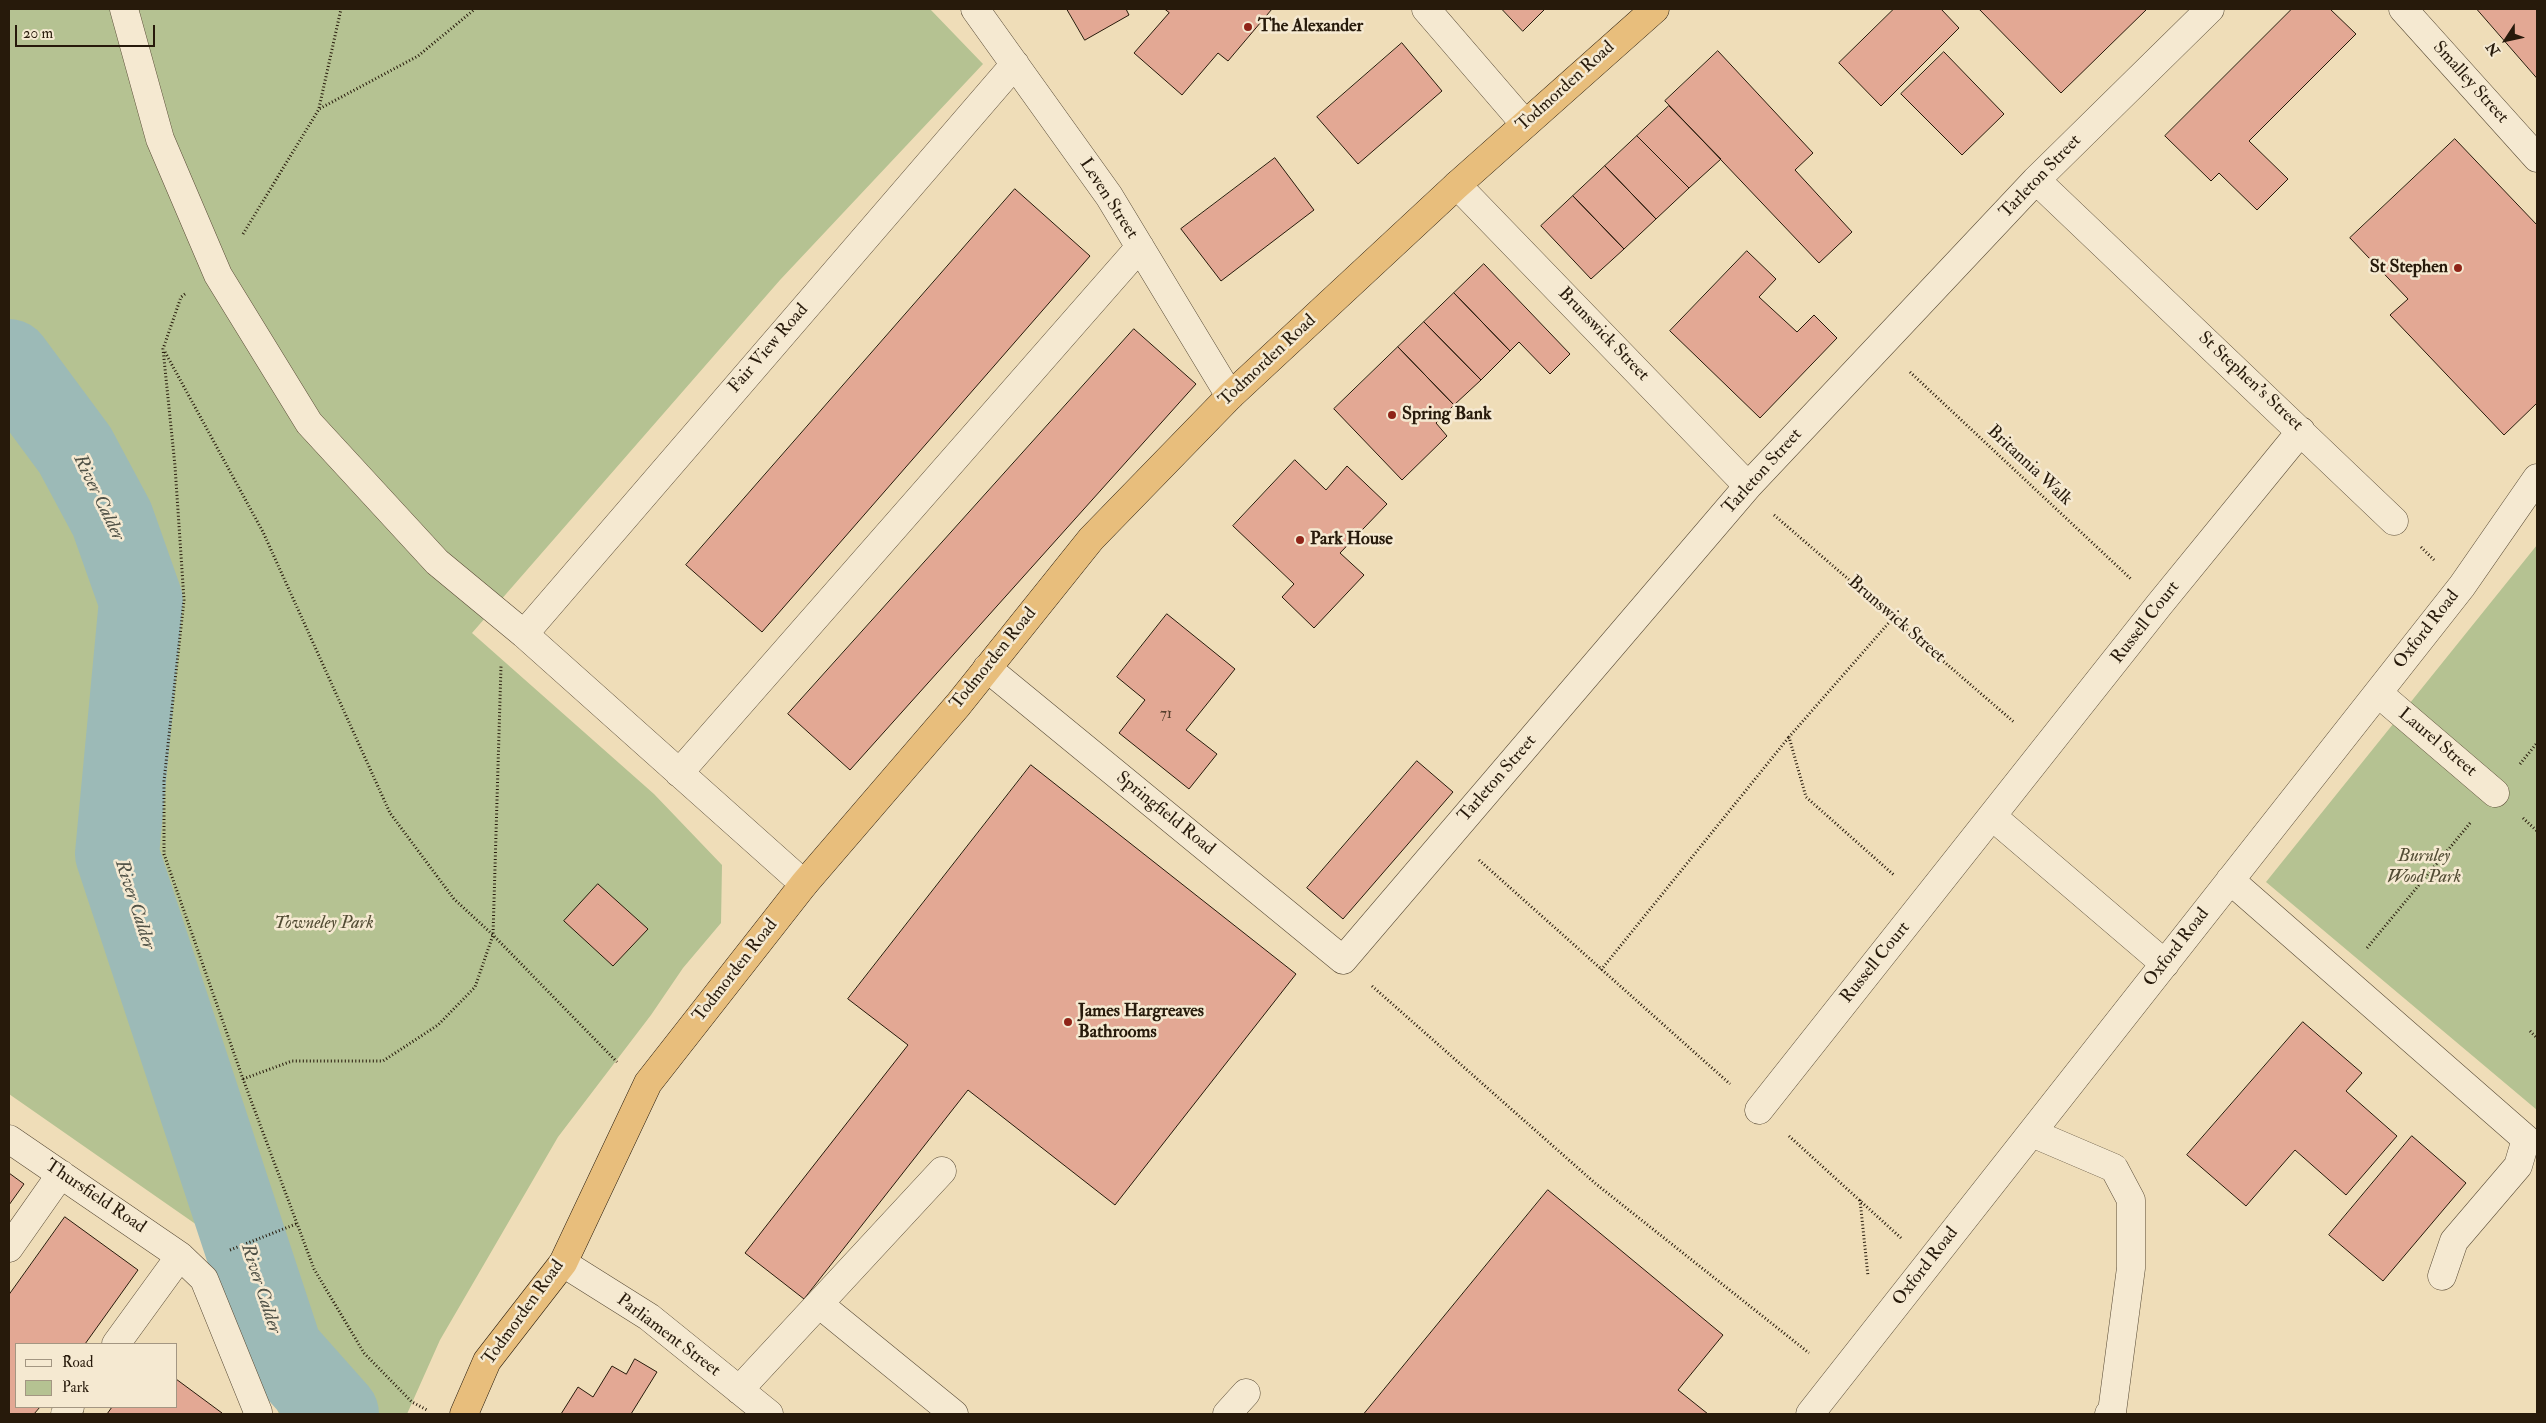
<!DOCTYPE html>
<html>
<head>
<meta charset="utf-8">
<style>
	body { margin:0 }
	#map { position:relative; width:2546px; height:1423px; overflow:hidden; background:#efddb8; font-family:"IM FELL Double Pica",serif }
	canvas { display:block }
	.frame { position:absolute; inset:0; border:10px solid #271a0b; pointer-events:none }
	.legend { position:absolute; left:15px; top:1343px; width:162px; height:65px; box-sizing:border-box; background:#f5e9d1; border:1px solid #a39682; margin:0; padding:6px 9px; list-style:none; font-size:15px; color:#271a0b }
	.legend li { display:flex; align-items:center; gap:10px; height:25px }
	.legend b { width:25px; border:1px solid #a39682 }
	.north { position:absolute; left:2481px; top:15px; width:50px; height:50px; -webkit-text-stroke:4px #f5e9d1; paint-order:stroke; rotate:235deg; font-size:14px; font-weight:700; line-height:20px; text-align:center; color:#271a0b }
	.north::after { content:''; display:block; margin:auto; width:18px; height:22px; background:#271a0b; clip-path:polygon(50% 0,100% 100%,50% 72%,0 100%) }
	.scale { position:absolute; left:15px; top:25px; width:140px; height:22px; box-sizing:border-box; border:2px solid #271a0b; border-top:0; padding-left:6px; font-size:15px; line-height:18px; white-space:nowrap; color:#271a0b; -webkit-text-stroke:4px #f5e9d1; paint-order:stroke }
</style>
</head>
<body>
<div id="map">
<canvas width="2546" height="1423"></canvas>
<div class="frame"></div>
<ul class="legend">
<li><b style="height:6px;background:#f5e9d1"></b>Road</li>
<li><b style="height:14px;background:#b5c292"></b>Park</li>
</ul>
<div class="north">N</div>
<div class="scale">20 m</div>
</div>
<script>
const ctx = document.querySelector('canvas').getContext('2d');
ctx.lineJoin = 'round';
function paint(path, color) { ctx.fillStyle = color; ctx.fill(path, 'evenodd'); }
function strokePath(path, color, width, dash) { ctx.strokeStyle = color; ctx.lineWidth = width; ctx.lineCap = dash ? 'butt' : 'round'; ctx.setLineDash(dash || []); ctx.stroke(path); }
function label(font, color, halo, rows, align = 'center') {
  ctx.font = font + ' "IM FELL Double Pica",serif'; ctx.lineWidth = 5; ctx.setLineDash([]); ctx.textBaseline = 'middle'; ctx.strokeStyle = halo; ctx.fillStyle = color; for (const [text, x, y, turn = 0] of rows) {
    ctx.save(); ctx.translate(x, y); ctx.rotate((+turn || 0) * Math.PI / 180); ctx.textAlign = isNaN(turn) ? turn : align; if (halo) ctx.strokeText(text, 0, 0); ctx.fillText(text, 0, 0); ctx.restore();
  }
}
paint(new Path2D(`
	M9,9H930L983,64L780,280L472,633L654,794L722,865L721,923L683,968L651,1015L558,1137L440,1340L407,1414H279L207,1232L9,1094Z
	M2537,545V1110L2266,882Z`), '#b5c292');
strokePath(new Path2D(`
	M9,361L75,450L112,519L141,601L117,854L281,1351L337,1414`), '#9cbab7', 84);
const building = new Path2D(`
	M1067,9H1126L1129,15L1085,40Z
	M1165,9H1272L1228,61L1218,53L1182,95L1134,53L1169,13Z
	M1502,9H1545L1523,31Z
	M1894,9H1941L1959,28L1881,106L1839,63Z
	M1981,9H2147L2061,93L1980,10Z
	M2292,9H2330L2356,34L2249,141L2288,179L2257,210L2219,173L2211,181L2165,136Z
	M2477,9H2537V78Z
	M1402,43L1442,91L1358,164L1317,117Z
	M1718,51L1813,153L1795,170L1852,232L1819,263L1665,101Z
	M1944,52L2004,114L1962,155L1901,94Z
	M1669,106L1721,159L1689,188L1637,136Z
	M1637,136L1689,188L1656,219L1605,166Z
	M2455,139L2537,225V403L2504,435L2390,315L2408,299L2350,238Z
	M1275,158L1314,210L1221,281L1181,229Z
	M1605,166L1656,219L1624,249L1573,196Z
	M1015,189L1090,256L762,632L686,565Z
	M1573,196L1624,249L1591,279L1541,226Z
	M1747,251L1776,279L1759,297L1797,332L1814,315L1837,338L1760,418L1670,331Z
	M1484,264L1570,354L1550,374L1519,342L1510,351L1454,293Z
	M1454,293L1510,351L1481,380L1424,322Z
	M1424,322L1481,380L1454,405L1398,347Z
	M1134,329L1196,384L850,770L788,714Z
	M1398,347L1454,405L1436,423L1447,436L1402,480L1334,409Z
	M1295,460L1326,490L1347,466L1387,504L1340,553L1364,575L1314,628L1282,597L1294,584L1233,526Z
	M1167,614L1235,669L1186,730L1217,754L1189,789L1119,733L1145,700L1117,677Z
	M1417,761L1453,792L1343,919L1307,888Z
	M1031,765L1296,974L1115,1205L968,1090L804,1299L745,1253L908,1045L848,999Z
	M598,884L648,929L613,966L564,921Z
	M2303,1022L2362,1073L2346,1091L2397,1136L2346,1195L2295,1150L2246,1206L2187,1155Z
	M2412,1136L2466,1183L2383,1281L2329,1235Z
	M9,1173L24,1184L9,1205Z
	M1548,1190L1723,1335L1678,1390L1708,1414H1364Z
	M65,1217L138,1270L85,1344H16V1407H40L34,1414H9V1295Z
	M635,1359L657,1372L631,1414H561L578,1387L593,1397L612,1366L626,1374Z
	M176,1379L222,1413L221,1414H107L112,1407H176Z`);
paint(building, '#e3a894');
strokePath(building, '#271a0b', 1);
const minor = new Path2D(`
	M124,9L160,139L218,275L309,423L437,562L524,634L804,884
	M975,9L1109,196L1230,396
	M1426,9L1525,124
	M2403,9L2537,158
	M2036,180L2394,521
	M1457,185L1748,486
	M524,634L1015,64
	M987,668L1343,960L1748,486L2036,180L2210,9
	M2378,693L2495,793
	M679,773L1140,247
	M1993,817L2165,964
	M2230,880L2526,1139L2518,1166L2454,1241L2442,1276
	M1759,1110L2159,605L2301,431
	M2032,1133L2114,1168L2131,1200V1268L2112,1412L2109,1414
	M9,1139L180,1256L204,1279L258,1412L257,1414
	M9,1248L61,1174
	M563,1263L649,1317L769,1414
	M819,1304L954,1414
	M116,1344L180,1256
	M739,1390L942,1171
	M65,1414L70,1407
	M1227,1414L1246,1393
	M1810,1414L2462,586L2537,478`);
const highway = new Path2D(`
	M464,1414L487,1361L563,1263L648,1083L804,884L958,705L1091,539L1230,396L1457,185L1655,9`);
strokePath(minor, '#594b36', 29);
strokePath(highway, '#271a0b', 29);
strokePath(new Path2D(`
	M319,108L341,9
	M243,234L319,109L418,56L475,9
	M185,294L181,297L163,349L175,466L184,600L164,781V854L243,1079L314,1269L364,1353L412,1402L427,1410
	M165,352L263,532L390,813L454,899L493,935L617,1062
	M1910,372L2131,579
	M1774,515L2015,723
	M2421,547L2434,560
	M1893,618L1789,737L1806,797L1895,876
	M2520,764L2537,743
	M2523,818L2537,831
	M1479,860L1730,1084
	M2367,948L2471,822
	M1601,970L1789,737
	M1372,986L1596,1184L1809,1353
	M2530,1031L2537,1038
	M243,1079L292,1061H383L438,1025L475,987L493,935L501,666
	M1789,1136L1901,1238
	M1860,1200L1868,1276
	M230,1250L296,1224`), '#271a0b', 3, [1, 2.5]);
strokePath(minor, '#f5e9d1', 28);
strokePath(highway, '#e8be7c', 28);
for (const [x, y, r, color] of [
	[1248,27,5,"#8f2418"],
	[2458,268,5,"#8f2418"],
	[1392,415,5,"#8f2418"],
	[1300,540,5,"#8f2418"],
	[1068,1022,5,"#8f2418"]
]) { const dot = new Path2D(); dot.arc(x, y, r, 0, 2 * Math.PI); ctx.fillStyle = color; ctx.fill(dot); strokePath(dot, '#f5e9d1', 2); }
label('15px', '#563e2d', null, [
	["71",1166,715]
]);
label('bold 18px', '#271a0b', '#f5e9d1', [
	["The Alexander",1258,27],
	["St Stephen",2448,268,"right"],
	["Spring Bank",1402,415],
	["Park House",1310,540],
	["James Hargreaves",1078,1012],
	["Bathrooms",1078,1033]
], 'left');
label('18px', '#271a0b', '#f5e9d1', [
	["Smalley Street",2470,83,48],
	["Todmorden Road",1566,87,-42],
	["Tarleton Street",2041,177,-46],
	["Leven Street",1108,199,57],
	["Brunswick Street",1603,335,46],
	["Fair View Road",769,349,-49],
	["Todmorden Road",1268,361,-43],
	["St Stephen's Street",2250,382,43],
	["Britannia Walk",2029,466,43],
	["Tarleton Street",1763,472,-48],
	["Brunswick Street",1896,620,41],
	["Russell Court",2146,623,-52],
	["Oxford Road",2427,630,-52],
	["Todmorden Road",994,659,-51],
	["Laurel Street",2437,743,40],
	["Tarleton Street",1498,779,-49],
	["Springfield Road",1165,814,39],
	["Oxford Road",2177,948,-52],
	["Russell Court",1876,963,-51],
	["Todmorden Road",736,971,-52],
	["Thursfield Road",95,1197,34],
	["Oxford Road",1926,1267,-52],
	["Todmorden Road",524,1313,-54],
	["Parliament Street",668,1336,37]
]);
label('italic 18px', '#524c34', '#f5e9d1', [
	["Burnley",2424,857],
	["Wood Park",2424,878],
	["Towneley Park",324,924]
]);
label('italic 19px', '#505247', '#f5e9d1', [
	["River Calder",98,498,64],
	["River Calder",134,905,72],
	["River Calder",260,1289,72]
]);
</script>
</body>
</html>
